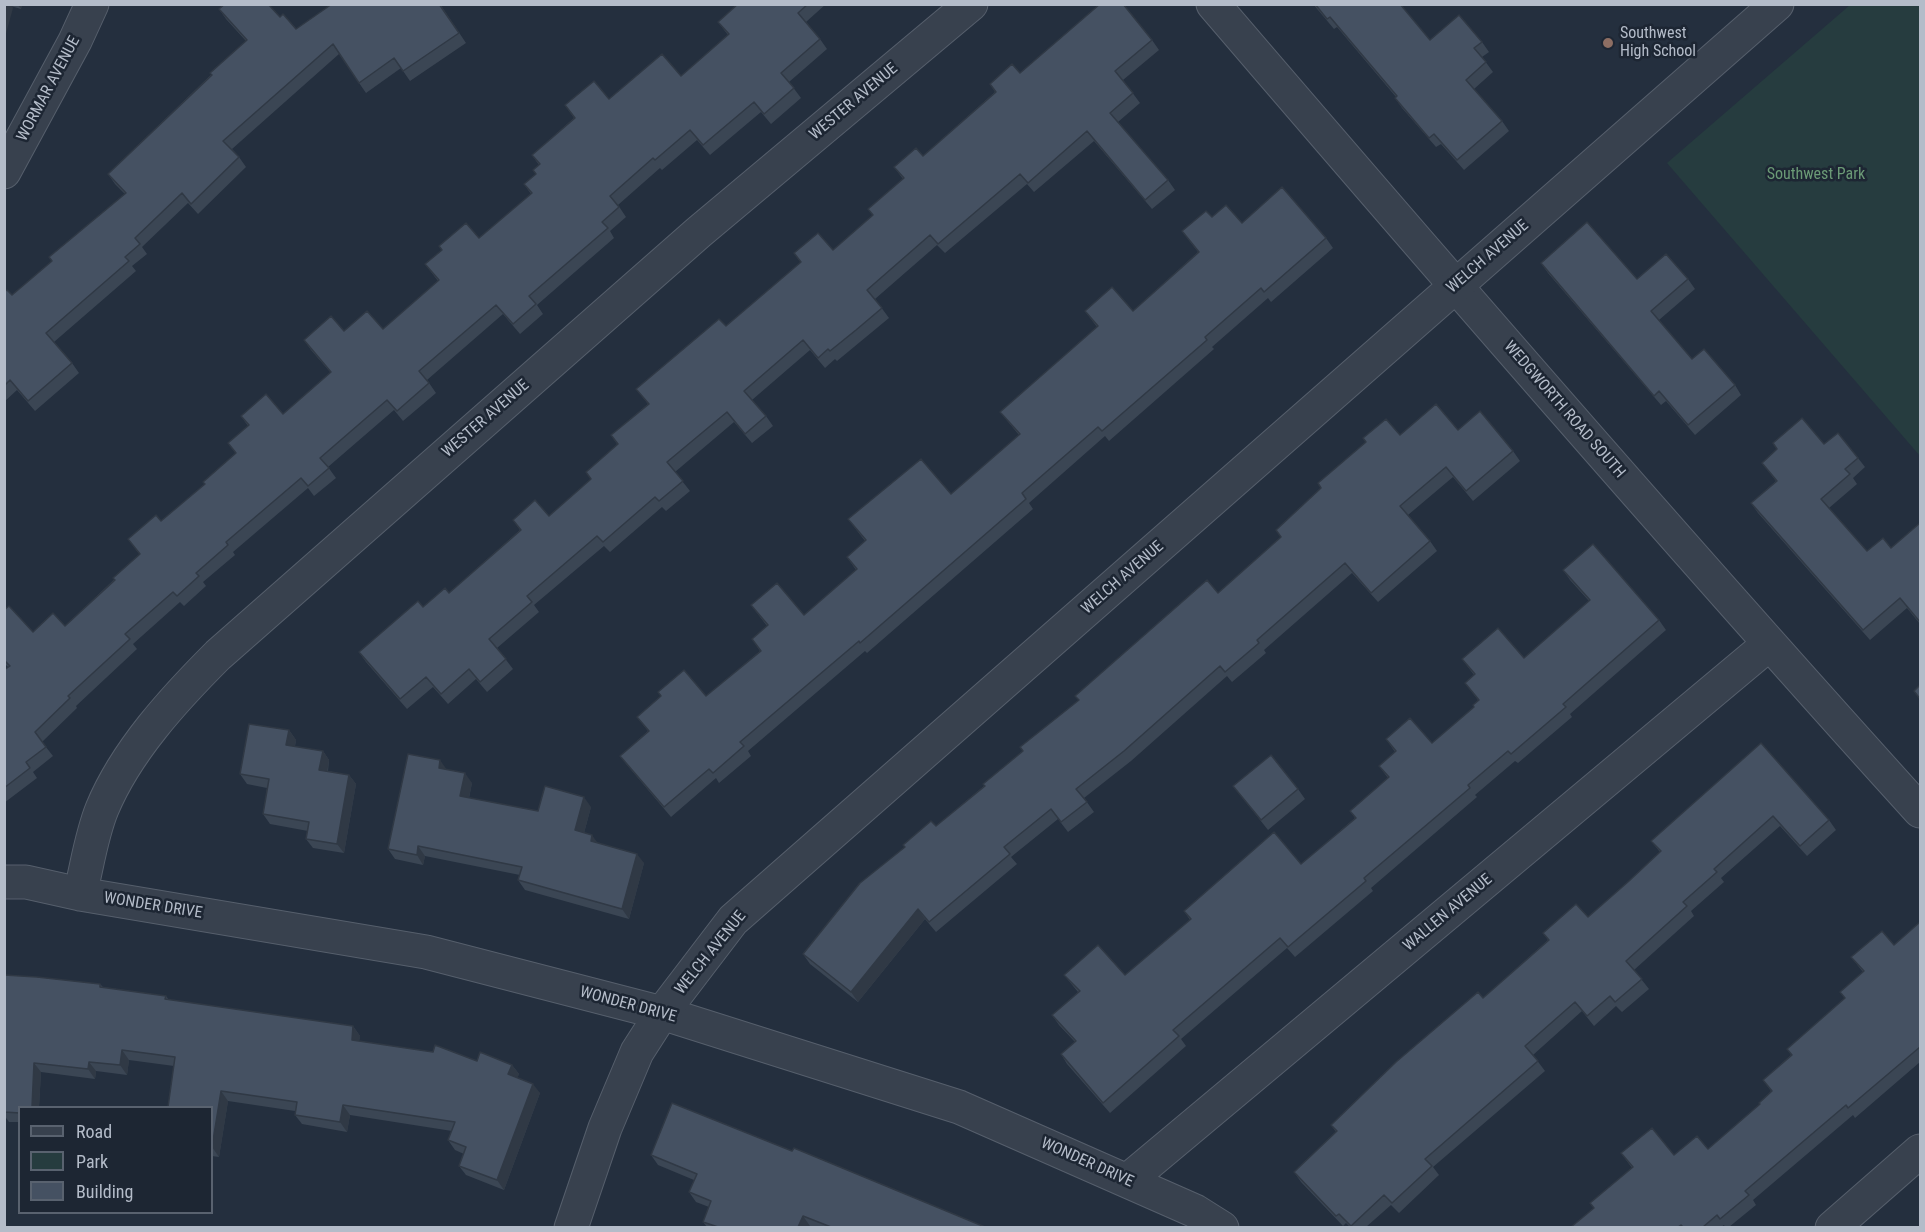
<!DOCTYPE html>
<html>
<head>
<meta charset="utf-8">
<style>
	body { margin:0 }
	#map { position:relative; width:1925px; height:1232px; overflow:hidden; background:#242f3e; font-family:"Roboto Condensed",sans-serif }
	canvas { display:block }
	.frame { position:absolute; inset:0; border:6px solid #b4bcc9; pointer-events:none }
	.legend { position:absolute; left:18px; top:1106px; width:195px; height:108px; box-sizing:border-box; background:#1d2633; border:2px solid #59626f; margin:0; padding:8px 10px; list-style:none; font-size:18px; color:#b4bcc9 }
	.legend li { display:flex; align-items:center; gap:12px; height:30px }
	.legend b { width:30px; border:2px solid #59626f }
</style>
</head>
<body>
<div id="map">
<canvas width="1925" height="1232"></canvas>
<div class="frame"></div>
<ul class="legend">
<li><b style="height:8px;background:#38414e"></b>Road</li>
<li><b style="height:16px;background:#263c3f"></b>Park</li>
<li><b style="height:16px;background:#455162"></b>Building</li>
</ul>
</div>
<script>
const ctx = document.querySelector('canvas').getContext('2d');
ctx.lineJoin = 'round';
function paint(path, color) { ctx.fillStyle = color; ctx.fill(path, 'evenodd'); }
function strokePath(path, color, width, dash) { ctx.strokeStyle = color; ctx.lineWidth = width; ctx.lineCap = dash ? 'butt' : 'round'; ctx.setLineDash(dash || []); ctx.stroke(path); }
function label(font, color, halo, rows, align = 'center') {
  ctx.font = font + ' "Roboto Condensed",sans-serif'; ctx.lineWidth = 5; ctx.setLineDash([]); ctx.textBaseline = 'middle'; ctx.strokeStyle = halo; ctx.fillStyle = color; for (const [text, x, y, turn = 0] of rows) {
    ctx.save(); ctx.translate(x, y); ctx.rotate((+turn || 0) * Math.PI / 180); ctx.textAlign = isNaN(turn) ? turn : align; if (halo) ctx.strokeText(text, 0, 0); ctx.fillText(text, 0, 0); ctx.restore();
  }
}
paint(new Path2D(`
	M1850,5H1920V456L1667,163Z`), '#263c3f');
const minor = new Path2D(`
	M1213,4C1446,276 1680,546 1920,811
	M4,172L75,41L92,4
	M4,882H26L80,894L426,952L662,1013L959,1107L1195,1211L1222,1228
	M80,894C87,867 91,836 102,809C126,751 174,699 218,655L699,232L971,4
	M1127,1181L1769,644
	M1832,1228L1920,1151`);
const tertiary = new Path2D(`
	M571,1228L605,1128L637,1052L662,1013L733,920L1777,4`);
strokePath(minor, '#565f6c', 35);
strokePath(tertiary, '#565f6c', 35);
strokePath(minor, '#38414e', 33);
strokePath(tertiary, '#38414e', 33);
paint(new Path2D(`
	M4,4H22L21,9Z
	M440,4L466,43L410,81L401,68L366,93L339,54L232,149L239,157L246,167L198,214L188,203L142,247L147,254L132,266L136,271L54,342L72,363L79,373L35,411L17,390L4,402V292L12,295L52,261L125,194L115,184L108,174L246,41L226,19L219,9L280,17L296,29Z
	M738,4H826L806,22L820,39L827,49L789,82L801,98L771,124L761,112L710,155L697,140L662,170L660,168L618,205L626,217L610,231L614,238L537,305L543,314L520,334L503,314L427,380L436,393L403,421L394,410L328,467L336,478L314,496L308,488L233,552L235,555L203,582L206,586L184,606L180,602L133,644L137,649L76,706L77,708L42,742L53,756L33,772L37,778L4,803V670L8,667L4,663V610L33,632L65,626L140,555L128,539L161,521L205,484L236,454L228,443L248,426L241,416L283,414L331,373L311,350L304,340L344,331L383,329L438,281L425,264L479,238L531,194L524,184L536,174L533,170L539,165L532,155L574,118L565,105L609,99L681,76L728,35L718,22Z
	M1313,4H1400L1430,40L1482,42L1489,52L1482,57L1493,72L1474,89L1502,121L1509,131L1464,170L1441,144L1436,147L1402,108L1395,98L1396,97L1337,27L1334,29Z
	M1152,40L1159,50L1123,80L1140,103L1118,122L1168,180L1175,190L1152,209L1094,141L1034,192L1027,184L945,253L937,245L875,299L889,318L837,361L835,359L825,368L810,350L752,400L766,416L773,426L752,443L734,422L675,472L690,491L666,511L662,507L610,552L604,546L534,605L539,612L497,648L513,669L487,692L476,679L448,704L433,687L407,709L366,662L359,652L423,607L449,593L520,530L513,520L549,516L591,479L617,444L611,435L648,404L636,389L726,326L801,263L794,253L833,250L873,216L868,209L903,179L894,167L923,156L995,92L990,84L1020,73Z
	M1212,217L1326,238L1333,248L1271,302L1268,298L1212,347L1214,349L1109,441L1105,436L1029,503L1033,509L867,653L865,651L748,751L751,756L719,783L716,778L671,817L627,765L620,756L648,731L637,717L706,696L760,651L752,639L767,626L751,605L804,615L856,570L847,557L865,541L848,519L951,494L1019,435L1000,412L1097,327L1085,311H1133L1198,252L1182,231Z
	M1541,263L1637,279H1688L1695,289L1659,320L1692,359L1735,385L1741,395L1695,435L1666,401L1661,405L1548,273Z
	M1458,430L1513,451L1520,461L1473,501L1453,477L1408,515L1430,541L1437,551L1378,602L1352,573L1264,650L1266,653L1232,682L1227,676L1131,761L1084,798L1094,812L1068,832L1058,819L1011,857L1017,864L936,932L925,919L858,1002L810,964L803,954L936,826L984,786L1079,700L1075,696L1218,593L1281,537L1276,530L1400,435Z
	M1824,444L1858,458L1865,467L1853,478L1857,484L1829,508L1867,551L1891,548L1920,523V624L1907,608L1870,640L1758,513L1751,503L1776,481L1762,463Z
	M1563,570L1659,620L1666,630L1570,714L1572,717L1518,763L1515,761L1475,795L1477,797L1371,888L1373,891L1295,957L1287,948L1181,1039L1186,1046L1110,1113L1067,1064L1061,1054L1075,1042L1059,1025L1052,1015L1078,992L1064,975H1125L1190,920L1184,911L1301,864L1355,818L1350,811L1388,778L1379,766L1395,752L1386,739L1432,743L1474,707L1478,700L1465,683L1474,675L1462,659L1524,658L1589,601L1570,580Z
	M289,730L296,740L295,746L323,751L329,760L328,771L349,775L356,784L344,853L313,848L306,839L308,831L270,824L263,814L267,788L247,784L240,774Z
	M1761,743L1829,820L1836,830L1807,856L1780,826L1721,878L1724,882L1691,911L1694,916L1634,970L1649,989L1622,1012L1616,1006L1594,1026L1582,1011L1533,1055L1545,1071L1433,1167L1439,1175L1399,1213L1391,1205L1366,1227H1350L1346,1223L1343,1226L1301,1182L1294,1172L1336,1132L1331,1125L1483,998L1548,940L1543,933L1588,917L1629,881L1660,852L1651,841Z
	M446,769L472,783L469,798L538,811L591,807L584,833L598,843L644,863L629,919L525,890L518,880L520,875L425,856L423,865L395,859L388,849Z
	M1233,786L1298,789L1305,799L1268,830Z
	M1920,922V1062L1855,1118L1853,1115L1753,1200L1756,1205L1729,1227H1725L1724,1225L1721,1227H1571L1594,1208L1590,1203L1632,1168L1621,1153L1674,1155L1708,1149L1760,1105L1771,1091L1763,1080L1791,1055L1787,1049L1845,998L1840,992L1863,972L1851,957L1894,945Z
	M4,975L100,984L103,987L166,996L169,1000L353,1026L360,1036L359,1041L477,1061L512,1065L519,1074L517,1078L540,1093L504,1190L466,1175L459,1166L464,1154L455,1150L448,1140L452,1131L350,1115L347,1132L302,1124L295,1115V1111L228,1101L219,1157L212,1156V1107L174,1066L129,1060L127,1075L96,1071L95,1079L41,1072L39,1107H20V1122H9L4,1115Z
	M651,1155L985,1227H814L810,1226L809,1227H707L703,1222L709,1207L696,1202L689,1192L694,1180L658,1165Z`), '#3b4654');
paint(new Path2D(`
	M4,4H11L13,8L4,41Z
	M17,4H22L21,9Z
	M289,730L296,740L293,754L286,745Z
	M323,751L329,760L326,780L319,770Z
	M440,760L447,770L439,768Z
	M465,773L472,783L467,806L460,796Z
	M349,775L356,784L344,853L337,844Z
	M584,797L591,807L582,840L575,830Z
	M592,835L599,845L591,841Z
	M418,846L425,856L423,865L417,855Z
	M637,854L644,863L629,919L622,909Z
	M918,909L925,919L858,1002L851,992Z
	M353,1026L360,1036L358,1049L352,1040Z
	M122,1050L129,1060L127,1075L120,1065Z
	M89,1062L96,1071L95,1079L88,1069Z
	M34,1063L41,1072L39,1107H32Z
	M512,1065L519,1074L515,1084L508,1074Z
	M533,1084L540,1093L504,1190L497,1180Z
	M221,1091L228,1101L219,1157L212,1147Z
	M343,1105L350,1115L347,1132L340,1122Z
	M803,1216L810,1226L809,1227H798Z`), '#303945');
const building = new Path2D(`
	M225,4H268L280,17L283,14L296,29L332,4H439L459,33L403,71L394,58L359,83L333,44L223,141L239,157L191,204L182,193L135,238L140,244L125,257L129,261L46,333L72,363L28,401L10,380L4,386V292L7,290L12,295L52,261L49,257L126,193L108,174L212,75L210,73L247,40L219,9Z
	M738,4H808L798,13L820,39L781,73L794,88L764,114L754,102L703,145L690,130L655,160L653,158L610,196L619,207L602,222L608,228L529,296L536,304L513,324L496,305L419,371L429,383L397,411L387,400L320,458L329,468L308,486L301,478L226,542L228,545L196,573L199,576L177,596L173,592L125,634L130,639L68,696L70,698L35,732L46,747L26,762L30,768L4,788V670L10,666L4,660V610L9,606L33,632L53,613L65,626L115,580L113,578L140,554L128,539L156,515L161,521L205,484L203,482L236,453L228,443L249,425L241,416L266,394L283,414L331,372L304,340L331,316L344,331L367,311L383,329L439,280L425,264L442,250L439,246L466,223L479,238L532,193L524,184L536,174L533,170L540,164L532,155L575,118L565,105L594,81L609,99L662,54L681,76L729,34L718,22Z
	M1100,4H1123L1152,40L1115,71L1133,93L1110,113L1168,180L1145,200L1087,131L1028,183L1020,174L938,244L930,235L867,290L882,308L856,330L830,351L828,349L818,358L803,340L744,391L766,416L745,434L727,412L667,462L683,481L659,501L655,497L603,542L597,536L527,596L532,602L489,639L506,659L480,682L469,669L441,694L426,677L400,699L359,652L418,601L423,607L445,588L449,593L521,530L513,520L535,500L549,516L591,479L586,472L618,444L611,435L649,404L636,389L719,319L726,326L801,262L794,253L818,233L833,250L873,215L868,209L904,178L894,167L916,148L923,156L996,92L990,84L1012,64L1020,73Z
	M1315,4H1400L1430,40L1459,15L1482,42L1474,48L1486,62L1466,80L1502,121L1457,160L1434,134L1429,138L1395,98L1397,96L1330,17L1327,19Z
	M1282,187L1326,238L1264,292L1261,288L1205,337L1207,340L1102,431L1098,427L1022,493L1026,499L860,643L859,641L740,742L744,746L713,773L709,769L664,807L620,756L649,731L637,717L661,696L658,692L684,670L706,696L761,651L752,639L768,625L751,605L777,583L804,615L857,569L847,557L866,540L848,519L921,459L951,494L1020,434L1000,412L1098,326L1085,311L1112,287L1133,311L1199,252L1182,231L1206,211L1212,217L1226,205L1242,223Z
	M1587,222L1637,279L1666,254L1688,279L1651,311L1692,359L1704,349L1735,385L1688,425L1659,391L1654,396L1541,263Z
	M1436,404L1458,430L1480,411L1513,451L1466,491L1446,467L1400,506L1430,541L1371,593L1345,563L1257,640L1259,643L1225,672L1220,666L1124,751L1076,789L1087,802L1061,822L1051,809L1004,847L1010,854L929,922L918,909L851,992L803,954L860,883L905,847L903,845L931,821L936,826L985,786L983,784L1023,751L1020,747L1079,700L1075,696L1207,580L1218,593L1281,537L1276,530L1321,488L1318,483L1366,442L1363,438L1386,419L1400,435Z
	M1802,418L1824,444L1838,433L1858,458L1845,469L1850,474L1821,499L1867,551L1883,538L1891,548L1920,523V622L1900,598L1863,630L1751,503L1777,481L1762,463L1777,449L1773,443Z
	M1593,544L1659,620L1563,704L1566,707L1511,754L1508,751L1468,785L1470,788L1364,878L1366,881L1288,947L1280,938L1173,1030L1179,1036L1103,1103L1061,1054L1076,1041L1052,1015L1080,991L1064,975L1098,945L1125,975L1191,919L1184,911L1274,832L1301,864L1356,818L1350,811L1389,777L1379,766L1396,751L1386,739L1410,718L1432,743L1474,707L1473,705L1479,700L1465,683L1475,674L1462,659L1498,628L1524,658L1590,600L1563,570Z
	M1920,685V699L1914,691Z
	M249,724L289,730L286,745L323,751L319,770L349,775L337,844L306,839L309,822L263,814L269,779L240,774Z
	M1761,743L1829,820L1800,846L1773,816L1714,869L1717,872L1683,902L1687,906L1626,961L1642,979L1615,1002L1610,996L1587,1016L1575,1002L1525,1046L1538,1061L1425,1159L1432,1166L1392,1203L1384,1195L1351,1226L1339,1214L1336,1216L1294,1172L1337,1131L1331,1125L1396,1062L1478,992L1483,998L1549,940L1543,933L1576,904L1588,917L1629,881L1661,851L1651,841Z
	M408,754L440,760L439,768L465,773L460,796L538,811L545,786L584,797L575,830L592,835L591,841L637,854L622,909L518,880L522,867L418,846L417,855L388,849Z
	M1271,755L1298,789L1261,820L1233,786Z
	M1920,922V1047L1848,1108L1846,1105L1745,1191L1749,1195L1720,1219L1717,1215L1703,1227H1683L1681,1225L1678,1227H1571L1594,1208L1590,1203L1633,1167L1621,1153L1652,1128L1674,1155L1697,1136L1708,1149L1760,1104L1759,1103L1772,1091L1763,1080L1792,1055L1787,1049L1845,998L1840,992L1864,971L1851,957L1882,931L1894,945Z
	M4,975L37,977L100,984V987L166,996L165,999L353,1026L352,1040L433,1052L435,1045L477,1061L480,1052L512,1065L508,1074L533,1084L497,1180L459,1166L466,1147L448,1140L455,1122L343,1105L340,1122L295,1115L297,1102L221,1091L212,1147V1107H168L175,1057L122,1050L120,1065L89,1062L88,1069L34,1063L32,1107H20V1113L4,1112Z
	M672,1103L792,1151L794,1148L985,1227H831L803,1216L798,1227H718L703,1222L711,1201L689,1192L697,1174L651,1155Z`);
paint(building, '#455162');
strokePath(building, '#303945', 1.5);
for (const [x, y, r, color] of [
	[1608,43,6,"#8d6e63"]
]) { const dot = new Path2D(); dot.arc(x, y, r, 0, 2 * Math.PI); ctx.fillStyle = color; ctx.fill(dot); strokePath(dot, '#1d2633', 2); }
label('16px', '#b4bcc9', '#1d2633', [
	["Southwest",1620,34],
	["High School",1620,52]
], 'left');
label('16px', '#b4bcc9', '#1d2633', [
	["WORMAR AVENUE",49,89,-62],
	["WESTER AVENUE",854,102,-40],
	["WELCH AVENUE",1488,257,-41],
	["WEDGWORTH ROAD SOUTH",1564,410,49],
	["WESTER AVENUE",486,419,-41],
	["WELCH AVENUE",1123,578,-41],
	["WONDER DRIVE",153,906,9],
	["WALLEN AVENUE",1448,913,-40],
	["WELCH AVENUE",711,953,-51],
	["WONDER DRIVE",628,1005,15],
	["WONDER DRIVE",1087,1163,24]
]);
label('16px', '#6b9a76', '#1d2633', [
	["Southwest Park",1816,175]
]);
</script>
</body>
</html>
